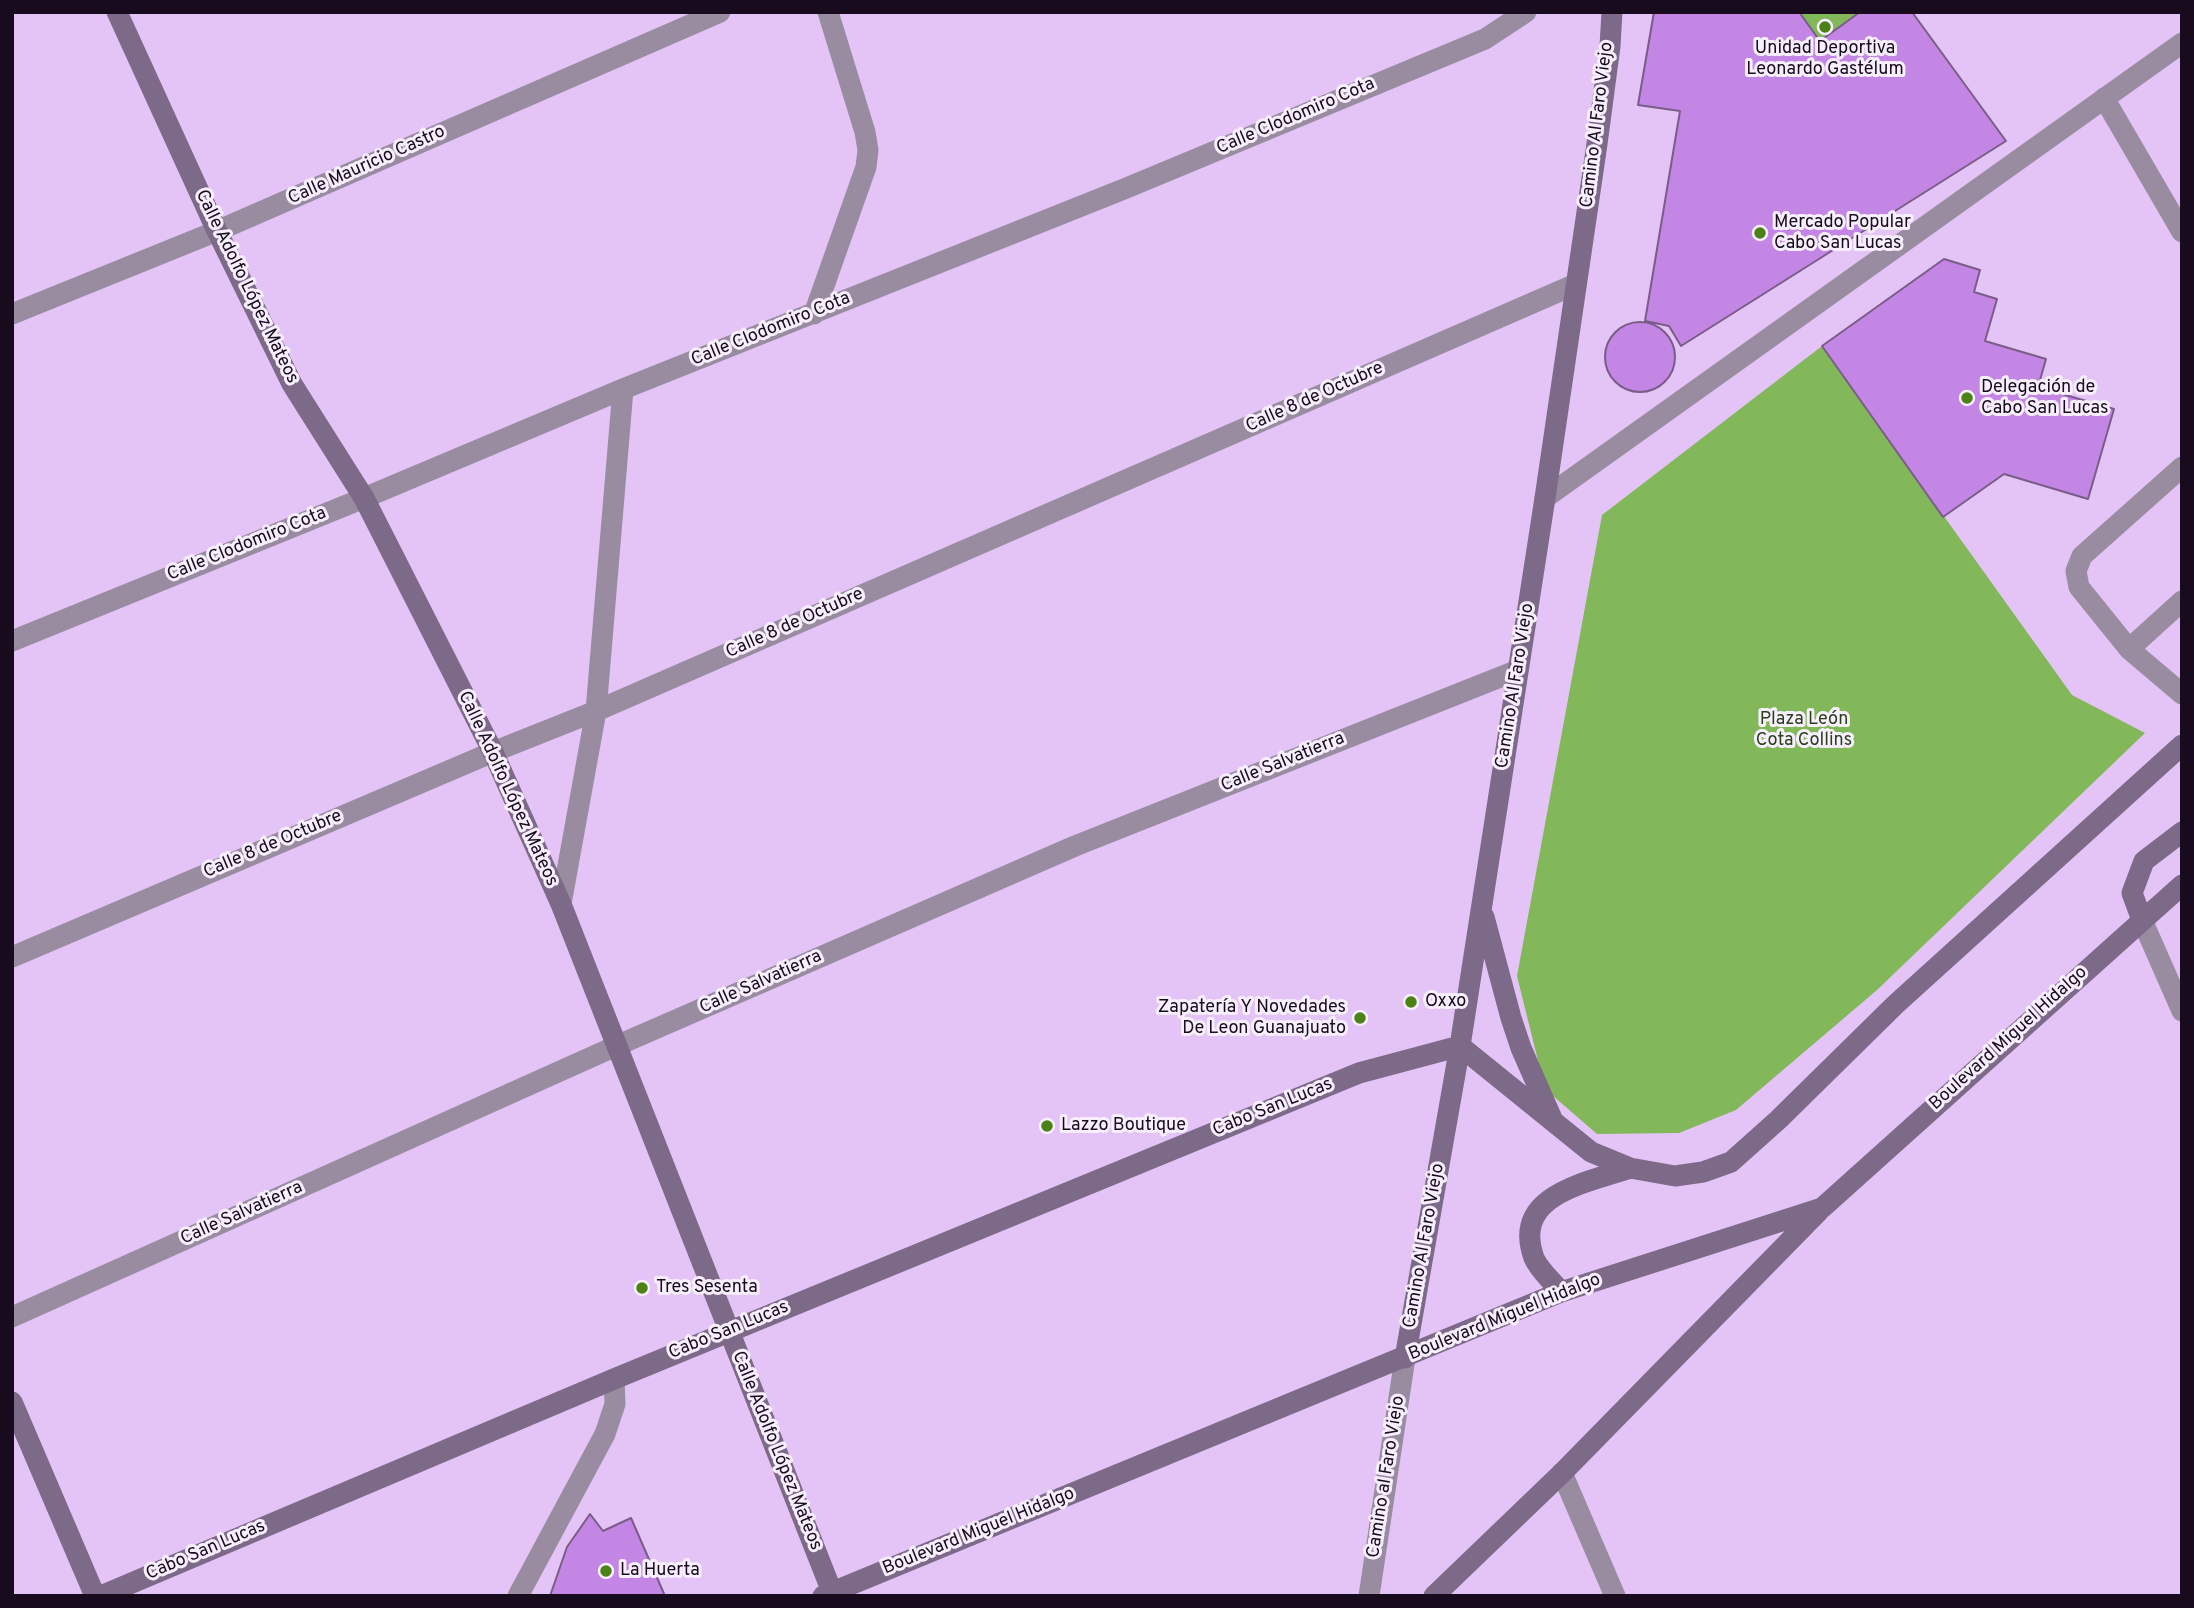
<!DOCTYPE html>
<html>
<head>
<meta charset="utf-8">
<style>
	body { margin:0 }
	#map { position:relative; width:2194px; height:1608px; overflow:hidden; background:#e4c4f6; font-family:Overpass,sans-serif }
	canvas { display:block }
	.frame { position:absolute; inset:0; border:14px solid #170b1d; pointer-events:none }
</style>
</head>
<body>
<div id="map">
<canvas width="2194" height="1608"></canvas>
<div class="frame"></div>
</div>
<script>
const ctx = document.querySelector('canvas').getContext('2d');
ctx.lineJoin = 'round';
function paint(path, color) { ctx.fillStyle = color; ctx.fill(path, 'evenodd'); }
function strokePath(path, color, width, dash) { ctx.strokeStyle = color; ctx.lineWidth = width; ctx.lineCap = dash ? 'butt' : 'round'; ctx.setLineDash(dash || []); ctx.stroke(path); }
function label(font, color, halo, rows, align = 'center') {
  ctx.font = font + ' Overpass,sans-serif'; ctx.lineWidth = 6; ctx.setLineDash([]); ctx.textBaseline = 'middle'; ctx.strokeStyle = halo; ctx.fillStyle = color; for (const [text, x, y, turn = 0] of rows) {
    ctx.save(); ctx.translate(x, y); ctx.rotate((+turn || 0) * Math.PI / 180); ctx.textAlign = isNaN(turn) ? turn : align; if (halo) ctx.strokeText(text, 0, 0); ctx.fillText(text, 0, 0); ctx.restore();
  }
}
paint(new Path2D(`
	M1799,12H1860L1820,41Z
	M1822,346L2072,695L2145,733L1877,990L1736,1110L1679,1133L1597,1134L1545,1089L1517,976L1602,515Z`), '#82b85a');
const building = new Path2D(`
	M1654,12H1799L1820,41L1860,12H1912L2006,141L1681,346L1669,326L1645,321L1680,111L1638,105Z
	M1944,259L1980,270L1974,292L1997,299L1985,341L2046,359L2038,387L2114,409L2088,499L2004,474L1943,517L1822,346Z
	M1605 357a35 35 0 1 1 70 0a35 35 0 1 1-70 0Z
	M590,1514L603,1531L631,1518L665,1596H550L567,1547Z`);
paint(building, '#c486e5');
strokePath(building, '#795c88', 2);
strokePath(new Path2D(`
	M2104,98L2182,232
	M1545,498L2182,43
	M2182,601L2129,649L2182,694
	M2129,649L2079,587L2076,571L2082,556L2182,467`), '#998ca0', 21);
strokePath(new Path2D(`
	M12,314L217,231L720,12
	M814,314L866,167L868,150L865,132L828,12
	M12,641L364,498L623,389L1124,189L1485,39L1526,12
	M561,904L596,711L623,389
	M2142,920L2182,1011
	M12,957L493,752L596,711L1576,284
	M12,1317L616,1046L1075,846L1518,670
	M1562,1473L1615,1596
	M518,1596L605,1434L615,1404L614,1379
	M1369,1596L1405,1358`), '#998ca0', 21);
strokePath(new Path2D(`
	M117,12L217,231L292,384L364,498L493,752L561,904L832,1592
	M1484,917L1511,1018L1521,1048L1553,1121
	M2142,920L2132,893L2144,861L2182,832
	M1561,1292C1553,1282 1539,1270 1534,1258C1511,1194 1587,1183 1630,1168
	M1405,1358L1460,1046L1545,498L1597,144L1610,46L1612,12
	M12,1402L95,1596
	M101,1596L614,1379L1359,1073L1460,1046L1591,1152L1630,1168L1675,1176L1703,1172L1731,1162L1778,1120L1896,1004L2182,745
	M823,1596L1561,1292L1822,1208L2182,885
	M1434,1596L1562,1473L1819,1211`), '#7d6988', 21);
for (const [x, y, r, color] of [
	[1825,27,7,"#4c8116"],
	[1760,233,7,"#4c8116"],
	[1967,398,7,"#4c8116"],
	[1411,1002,7,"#4c8116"],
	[1360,1018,7,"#4c8116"],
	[1047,1126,7,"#4c8116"],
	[642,1288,7,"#4c8116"],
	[606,1571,7,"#4c8116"]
]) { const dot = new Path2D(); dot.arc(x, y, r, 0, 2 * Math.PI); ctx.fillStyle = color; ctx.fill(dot); strokePath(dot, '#f8effe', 2.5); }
label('18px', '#170b1d', '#f8effe', [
	["Unidad Deportiva",1825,49,"center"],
	["Leonardo Gastélum",1825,70,"center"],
	["Mercado Popular",1774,223],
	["Cabo San Lucas",1774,244],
	["Delegación de",1981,388],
	["Cabo San Lucas",1981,409],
	["Oxxo",1425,1002],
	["Zapatería Y Novedades",1346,1008,"right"],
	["De Leon Guanajuato",1346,1029,"right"],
	["Lazzo Boutique",1061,1126],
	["Tres Sesenta",656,1288],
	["La Huerta",620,1571]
], 'left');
label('18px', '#170b1d', '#f8effe', [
	["Calle Clodomiro Cota",1296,117,-23],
	["Camino Al Faro Viejo",1598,125,-83],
	["Calle Mauricio Castro",367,166,-24],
	["Calle Adolfo López Mateos",246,287,64],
	["Calle Clodomiro Cota",771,330,-22],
	["Calle 8 de Octubre",1315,398,-24],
	["Calle Clodomiro Cota",247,545,-22],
	["Calle 8 de Octubre",795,624,-24],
	["Camino Al Faro Viejo",1516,686,-81],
	["Calle Salvatierra",1283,763,-22],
	["Calle Adolfo López Mateos",507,789,65],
	["Calle 8 de Octubre",273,845,-23],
	["Calle Salvatierra",761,983,-24],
	["Boulevard Miguel Hidalgo",2009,1039,-42],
	["Cabo San Lucas",1273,1108,-22],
	["Calle Salvatierra",242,1214,-24],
	["Camino Al Faro Viejo",1425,1246,-80],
	["Boulevard Miguel Hidalgo",1505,1318,-22],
	["Cabo San Lucas",729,1331,-22],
	["Calle Adolfo López Mateos",776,1451,68],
	["Camino al Faro Viejo",1387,1477,-81],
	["Boulevard Miguel Hidalgo",979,1532,-22],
	["Cabo San Lucas",206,1551,-23]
]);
label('18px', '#294017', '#f8effe', [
	["Plaza León",1804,720],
	["Cota Collins",1804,741]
]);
</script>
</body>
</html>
